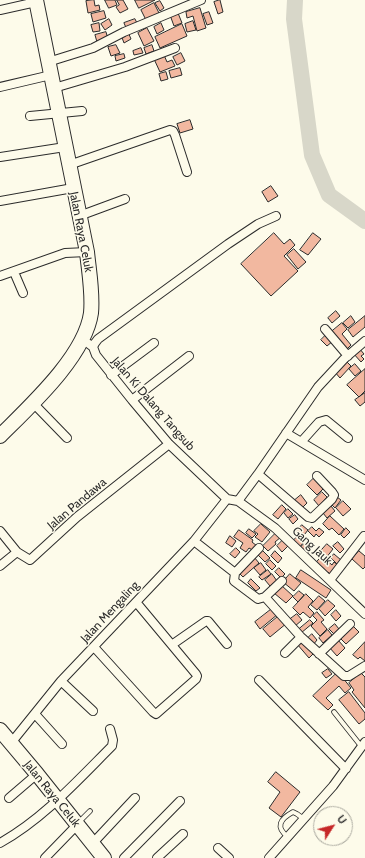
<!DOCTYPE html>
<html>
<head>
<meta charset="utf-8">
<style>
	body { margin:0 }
	#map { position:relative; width:365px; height:858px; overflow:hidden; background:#fdfbea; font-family:Cabin,sans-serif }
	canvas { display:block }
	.north { position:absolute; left:313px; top:806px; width:40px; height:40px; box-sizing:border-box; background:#fdfbea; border:1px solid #a9a89e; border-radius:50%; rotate:54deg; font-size:11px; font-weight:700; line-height:16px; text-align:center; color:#2b2b2b }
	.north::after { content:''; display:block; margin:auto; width:14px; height:18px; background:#c62828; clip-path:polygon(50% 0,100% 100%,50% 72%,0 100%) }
</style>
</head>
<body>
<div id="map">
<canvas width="365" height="858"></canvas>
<div class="north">U</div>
</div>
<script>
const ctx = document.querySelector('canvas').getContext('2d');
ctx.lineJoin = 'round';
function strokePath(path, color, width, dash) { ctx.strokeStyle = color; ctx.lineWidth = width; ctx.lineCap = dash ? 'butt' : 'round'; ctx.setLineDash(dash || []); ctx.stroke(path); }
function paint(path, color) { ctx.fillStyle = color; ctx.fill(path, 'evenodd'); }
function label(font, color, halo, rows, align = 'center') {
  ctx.font = font + ' Cabin,sans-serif'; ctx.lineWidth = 3; ctx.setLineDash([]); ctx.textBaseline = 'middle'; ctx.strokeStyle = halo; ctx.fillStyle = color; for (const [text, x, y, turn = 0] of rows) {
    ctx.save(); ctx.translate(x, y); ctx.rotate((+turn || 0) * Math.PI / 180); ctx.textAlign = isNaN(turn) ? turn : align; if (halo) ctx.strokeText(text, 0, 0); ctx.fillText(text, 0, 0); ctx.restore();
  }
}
strokePath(new Path2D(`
	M295,0L294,19L312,155L329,195L365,221`), '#d8d7c9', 16);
const building = new Path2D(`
	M94,0L95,6L99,5L100,10L88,13L86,1Z
	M105,0H115L117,5L109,8Z
	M117,0H123L128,9L120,13L116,7L119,5Z
	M135,0H155L139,8Z
	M220,0L223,12L218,14L214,2Z
	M160,1L164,8L160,11L155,3Z
	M154,3L160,15L147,22L141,10Z
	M200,8L206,28L197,31L193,16L187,18L186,12Z
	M104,11L106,18L93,22L91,14Z
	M209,12L213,23L207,25L203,14Z
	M178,13L182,23L174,26L170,15Z
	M109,19L112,25L105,30L101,24Z
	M135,19L138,25L127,30L124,23Z
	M193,21L196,30L187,32L185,24Z
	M99,23L100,31L93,32L91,25Z
	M161,23L164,30L157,34L154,27Z
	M182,24L187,36L160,48L155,37Z
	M147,28L154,41L144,46L138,33Z
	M106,32L108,39L97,42L95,35Z
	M128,32L131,39L124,43L121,35Z
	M116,45L120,53L111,56L108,47Z
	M152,45L154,51L146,54L144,48Z
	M141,48L143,53L134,55L133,51Z
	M181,53L185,61L177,65L173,57Z
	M124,54L125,58L116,61L115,56Z
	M164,55L167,62L172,60L175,66L160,72L154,59Z
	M180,68L182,75L171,78L169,71Z
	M166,72L168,79L161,81L159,74Z
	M190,120L193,129L180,133L177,124Z
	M271,186L278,196L268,202L262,192Z
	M274,233L284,244L290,239L295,245L284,256L298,271L271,296L241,264Z
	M313,233L321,239L308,255L300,250Z
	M294,249L306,262L298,269L287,255Z
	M336,311L340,316L332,323L328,318Z
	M351,316L355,322L348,328L343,323Z
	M365,316V327L353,337L348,330Z
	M342,323L347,329L342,334L351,345L346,350L330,333Z
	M327,334L333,341L327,346L321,340Z
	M359,348L364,354L361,356L364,359L361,362L353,353Z
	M345,360L351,366L340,378L334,371Z
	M355,364L361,371L355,376L349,369Z
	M365,369V391L359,397L347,385Z
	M365,393V402L360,406L355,400Z
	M315,477L325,487L317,495L307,485Z
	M322,492L327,497L319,506L314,500Z
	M301,495L307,503L302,508L295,500Z
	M337,497L341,500L335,508L331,504Z
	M343,501L351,509L343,516L336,508Z
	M282,505L286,509L278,519L273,515Z
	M331,506L335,511L327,518L323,513Z
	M288,509L293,514L288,518L284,513Z
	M295,515L298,519L293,524L289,519Z
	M330,516L344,529L339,535L332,528L329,530L323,524Z
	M261,524L270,532L262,542L255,537L258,534L254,531Z
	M302,525L308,530L301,539L295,533Z
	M312,527L316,531L319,528L324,532L319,537L316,534L314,537L308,531Z
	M346,528L350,532L344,538L341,535Z
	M249,529L256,534L252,538L246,533Z
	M239,530L253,540L252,542L257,546L254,551L249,548L246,552L240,548L243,543L234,537Z
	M277,532L281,537L275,542L276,544L268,551L263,546Z
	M230,536L236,541L232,547L226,543Z
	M297,537L303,543L299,548L292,542Z
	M284,539L289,545L282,552L277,546Z
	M338,542L344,549L340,553L333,546Z
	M304,544L311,550L306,555L299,549Z
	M327,544L333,549L326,558L319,553Z
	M236,548L240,552L235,558L230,554Z
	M262,550L270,558L265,562L257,554Z
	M275,551L282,558L278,563L271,556Z
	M359,551L365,556V567L363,569L352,559Z
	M334,554L341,560L337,564L331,558Z
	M322,556L332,565L334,562L339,566L331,575L328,572V573L316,563Z
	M254,557L259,563L243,577L238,572Z
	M270,560L276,566L272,570L266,564Z
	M261,563L266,570L260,575L254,568Z
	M279,568L285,574L281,578L275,572Z
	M268,570L271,574L262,580L259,577Z
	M301,570L331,590L326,598L296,578Z
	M272,574L277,581L270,586L265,580Z
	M290,574L301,583L294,591L283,582Z
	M251,579L260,588L256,591L248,583Z
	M281,585L293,596L286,603L274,593Z
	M299,591L304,595L298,602L293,597Z
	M306,594L313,601L308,607L314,613L310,618L303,612L300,615L293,608Z
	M319,596L325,601L317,610L311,605Z
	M328,600L335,606L325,616L319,609Z
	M273,608L278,614L260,629L255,622Z
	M336,610L341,616L336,621L331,615Z
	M317,612L324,620L321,622L327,629L320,636L311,626L317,620L313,616Z
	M297,614L302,620L294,627L289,620Z
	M280,615L287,623L270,637L263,629Z
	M310,620L313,623L301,633L298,630Z
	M335,624L339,629L334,634L329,629Z
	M353,626L359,632L346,644L340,638Z
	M328,630L332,635L323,643L319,638Z
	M312,634L317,640L313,645L307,639Z
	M303,639L314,653L309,658L297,644Z
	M338,640L345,648L337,656L329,647Z
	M365,642V661L360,657L358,659L353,655Z
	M328,669L332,674L326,678L322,673Z
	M338,672L351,688L345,693L339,686L326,698L333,705L328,710L313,696Z
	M361,673L365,677V708L352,692L354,690L349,683Z
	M349,692L365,713V719L359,724L339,700Z
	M276,772L300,792L281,817L269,808L280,792L268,782Z`);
paint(building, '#f2b8a0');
strokePath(building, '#2b2b2b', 1);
const lane = new Path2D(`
	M334,712L361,746
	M79,822L90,811
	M288,837C275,827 280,819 293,812L297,814L304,819`);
const street = new Path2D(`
	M0,10L36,2
	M48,62L93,48L124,32L201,0
	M0,87L51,75
	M54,88L125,67L175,48
	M30,116L82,111
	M0,157L65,147
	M69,165L170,130L173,131L175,135L187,172
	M0,201L73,188
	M79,216L125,199
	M14,272L23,293
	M0,276L65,253L87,252
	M325,329L348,356
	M89,344L93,347L96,355L132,400L169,444L227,499
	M93,347L95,343L98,339L228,244L258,224L276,216
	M111,375L154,343
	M132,400L189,356
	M33,403L67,438
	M286,433L365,480
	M302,441L319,422L326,420L348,438
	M258,474L308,517L312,518L332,499L334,495L332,492L317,476
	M227,499L238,501L258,474L318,387L344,359L365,341
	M238,501L275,528L365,614
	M0,531L17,552L30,560L77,517L169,444
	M194,541L235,573
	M259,548L235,573L234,581L258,599L265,597L282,581
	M0,566L17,552
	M330,580L364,536
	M265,597L301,637L344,676H349L365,666
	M173,644L206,621H208L227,644
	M94,647L153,712L156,714L196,679L197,676L196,674L136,602
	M285,653L301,637
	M319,654L350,624
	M259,680L346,769
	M61,681L93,711
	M35,714L62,744
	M11,743L61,681L194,541L227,499
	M9,798L37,774
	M0,843C43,819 77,781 112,746L113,740L110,729
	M92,844L135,798
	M218,848L229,858
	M45,858L77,825
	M124,858L180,801
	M157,858L183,834
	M269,858L333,786L365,742`);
const highway = new Path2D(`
	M0,436C30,406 85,356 91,313C93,293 89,272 87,252L36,0
	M0,730L37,774L104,858`);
strokePath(lane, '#2b2b2b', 5.5);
strokePath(street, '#2b2b2b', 10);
strokePath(highway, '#2b2b2b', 16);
strokePath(lane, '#fdfbea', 4);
strokePath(street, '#fdfbea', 8);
strokePath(highway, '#fdfbea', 14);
label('12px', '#2b2b2b', '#fdfbea', [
	["Jalan Raya Celuk",81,232,79],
	["Jalan Ki Dalang Tangsub",153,404,49],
	["Jalan Pandawa",77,504,-40],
	["Gang Jauk",312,546,43],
	["Jalan Mengaling",110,612,-47],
	["Jalan Raya Celuk",52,794,51]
]);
</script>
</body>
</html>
